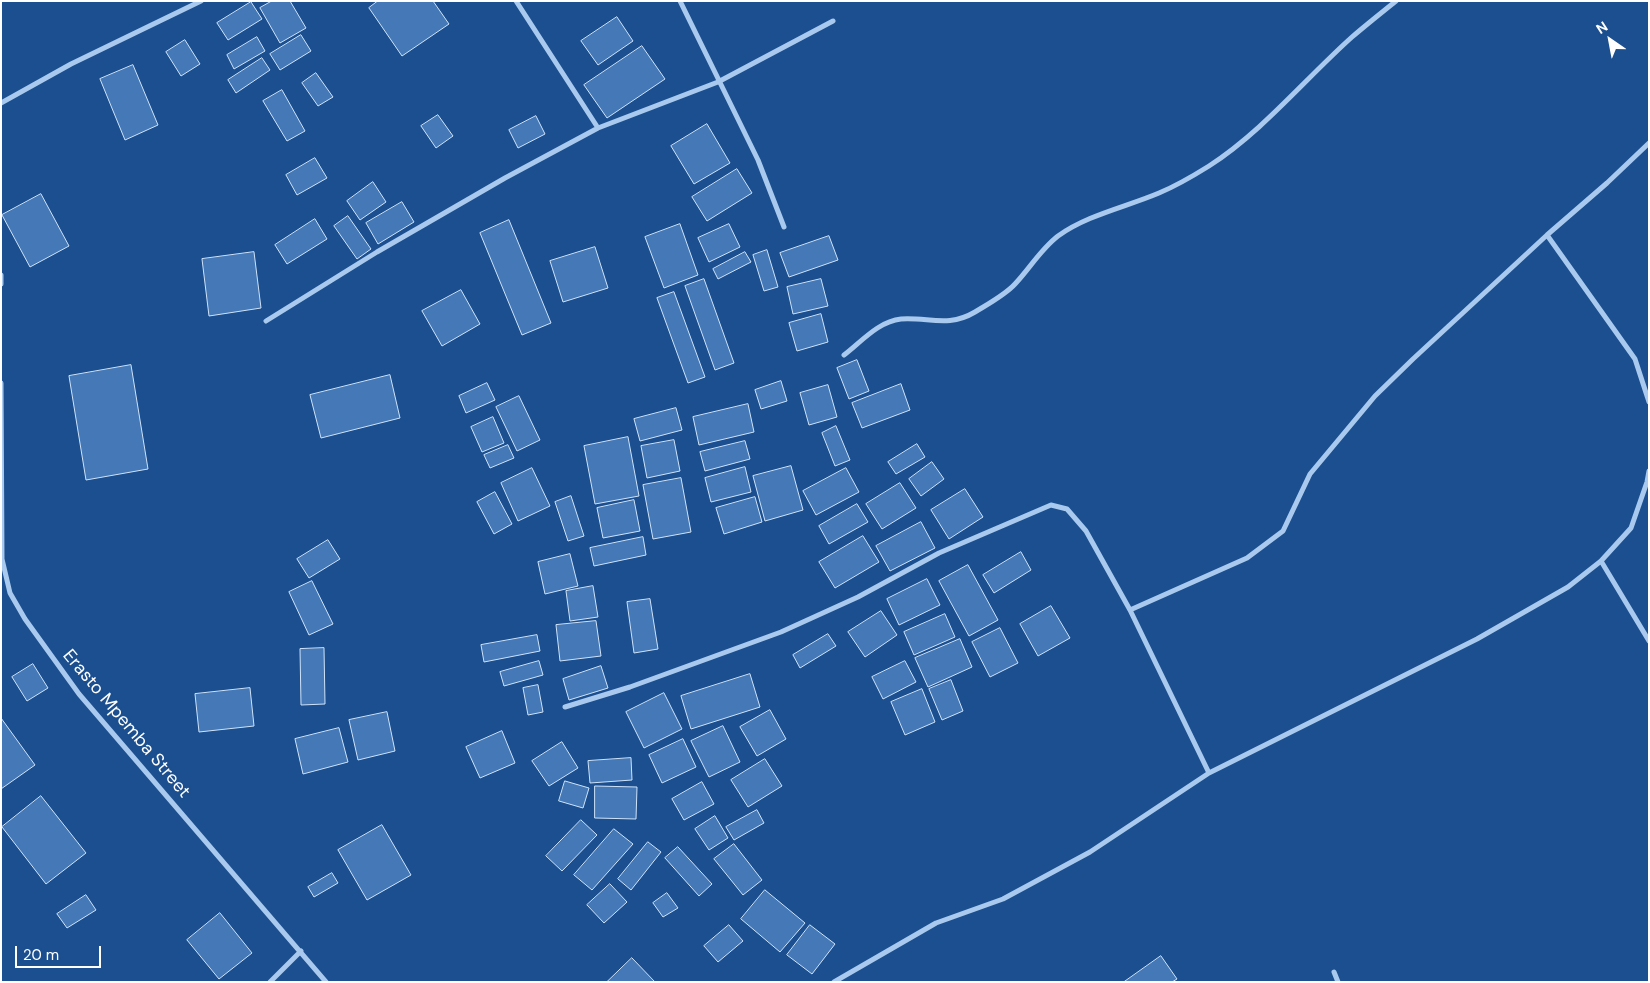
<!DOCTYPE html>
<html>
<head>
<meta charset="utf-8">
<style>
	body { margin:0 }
	#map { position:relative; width:1650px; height:983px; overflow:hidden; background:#1b4f8f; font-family:"DM Sans",sans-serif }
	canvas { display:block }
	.frame { position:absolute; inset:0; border:2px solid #fff; pointer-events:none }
	.north { position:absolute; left:1585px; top:15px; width:50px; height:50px; -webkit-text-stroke:4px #1b4f8f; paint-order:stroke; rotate:327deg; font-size:14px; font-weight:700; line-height:20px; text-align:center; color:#fff }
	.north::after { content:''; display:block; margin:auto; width:18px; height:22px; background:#fff; clip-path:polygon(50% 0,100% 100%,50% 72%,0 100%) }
	.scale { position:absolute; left:15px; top:946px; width:86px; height:22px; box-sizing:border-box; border:2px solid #fff; border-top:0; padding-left:6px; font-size:15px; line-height:18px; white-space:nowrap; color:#fff; -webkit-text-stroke:4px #1b4f8f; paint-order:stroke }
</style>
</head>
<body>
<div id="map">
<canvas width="1650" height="983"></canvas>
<div class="frame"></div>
<div class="north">N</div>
<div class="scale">20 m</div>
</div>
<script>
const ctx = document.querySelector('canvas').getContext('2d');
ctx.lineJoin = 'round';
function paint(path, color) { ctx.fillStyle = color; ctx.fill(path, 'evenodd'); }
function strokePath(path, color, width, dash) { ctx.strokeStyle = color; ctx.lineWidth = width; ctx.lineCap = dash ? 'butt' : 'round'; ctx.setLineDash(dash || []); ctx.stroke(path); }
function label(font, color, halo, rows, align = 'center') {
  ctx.font = font + ' "DM Sans",sans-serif'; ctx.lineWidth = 4; ctx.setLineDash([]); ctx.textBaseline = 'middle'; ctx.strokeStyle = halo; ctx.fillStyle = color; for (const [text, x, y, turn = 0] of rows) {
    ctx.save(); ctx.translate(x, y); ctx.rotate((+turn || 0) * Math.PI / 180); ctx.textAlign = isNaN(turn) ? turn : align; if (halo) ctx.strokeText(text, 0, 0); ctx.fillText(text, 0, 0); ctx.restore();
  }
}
const building = new Path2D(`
	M272,1H290L306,28L280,43L260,8Z
	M378,1H433L449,24L402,56L369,8Z
	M251,2L262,19L228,40L217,23Z
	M617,17L633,41L598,65L581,41Z
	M301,35L311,51L280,70L270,54Z
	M257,37L265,51L234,69L227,55Z
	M185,40L200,64L181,76L166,52Z
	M642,46L665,79L607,118L584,85Z
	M262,58L270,70L236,93L228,80Z
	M133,65L158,125L125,140L100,79Z
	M316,73L333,97L318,106L302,83Z
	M282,90L305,131L287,141L263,101Z
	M438,115L453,136L436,148L421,126Z
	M536,116L545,134L518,148L509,130Z
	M707,124L730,163L694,184L671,146Z
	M315,158L327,178L297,195L286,175Z
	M737,169L752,193L707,221L692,197Z
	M373,182L386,202L360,220L347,201Z
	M41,194L69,246L30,267L2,215Z
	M402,202L414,222L378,244L366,223Z
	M348,216L371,249L357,259L334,226Z
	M315,219L327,239L287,264L275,245Z
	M509,220L551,323L522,335L480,233Z
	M680,224L698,275L664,288L645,237Z
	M729,224L740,247L709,262L698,238Z
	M829,236L838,260L789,277L780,253Z
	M595,247L608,288L563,302L550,261Z
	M767,250L778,287L764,291L753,255Z
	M254,252L261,308L209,316L202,259Z
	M745,252L751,262L718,279L713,269Z
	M704,279L734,363L715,370L685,286Z
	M821,279L828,306L793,314L787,287Z
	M461,290L480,324L442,346L422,311Z
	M674,292L705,377L688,383L657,298Z
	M821,314L828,342L797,351L789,323Z
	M857,360L869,391L849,399L837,368Z
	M131,365L148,469L86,480L69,376Z
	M390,375L400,418L321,438L310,395Z
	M781,381L787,401L761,409L755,390Z
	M487,383L495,400L466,413L459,396Z
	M901,384L910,410L862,428L852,403Z
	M828,385L837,417L809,425L800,393Z
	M519,396L540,440L517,451L496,407Z
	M748,404L754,432L699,445L693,417Z
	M676,408L682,430L640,441L634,419Z
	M493,417L504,443L482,452L471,427Z
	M836,426L850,460L835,466L822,433Z
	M628,437L639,496L595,504L584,446Z
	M674,440L680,471L647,478L641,446Z
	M745,441L750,459L705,471L700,452Z
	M917,444L925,457L896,474L888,462Z
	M508,445L514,458L490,468L484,455Z
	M932,462L944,479L921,496L909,479Z
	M791,466L803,510L765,521L753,476Z
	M745,467L751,492L711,502L705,478Z
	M532,468L550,506L518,521L501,483Z
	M846,468L859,492L816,515L803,491Z
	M681,478L691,532L653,539L643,485Z
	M900,483L916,508L882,529L866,504Z
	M965,489L983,517L949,539L931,510Z
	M495,492L512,524L494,534L477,502Z
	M571,496L584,536L568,541L555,502Z
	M755,497L762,522L724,534L716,508Z
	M634,500L640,531L603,538L597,508Z
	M857,504L868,522L829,544L819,526Z
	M921,522L935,548L890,571L876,546Z
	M863,536L879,562L835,588L819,562Z
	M643,537L646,555L594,566L590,548Z
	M328,540L340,559L309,578L297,559Z
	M1021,552L1031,570L994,593L983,575Z
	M570,554L578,586L545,594L538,562Z
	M968,565L998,620L969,636L939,581Z
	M927,579L940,605L899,625L887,599Z
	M312,581L333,624L309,635L289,592Z
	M593,586L598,617L570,621L566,591Z
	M650,599L658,649L634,653L627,602Z
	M1051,606L1070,638L1038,656L1020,624Z
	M881,611L897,635L865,657L848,632Z
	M945,614L955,637L914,655L904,632Z
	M596,621L601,656L560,661L556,625Z
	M1000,628L1018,663L990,677L972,642Z
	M828,634L836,646L800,668L793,655Z
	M537,635L540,651L484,662L481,645Z
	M960,639L972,667L928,687L915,658Z
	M324,648L325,704L301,705L300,649Z
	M539,661L543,675L504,686L500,672Z
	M905,661L916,682L883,699L872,677Z
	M33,664L48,688L27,701L12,677Z
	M601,666L608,688L569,700L563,679Z
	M750,674L760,707L691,729L681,696Z
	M951,680L963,711L942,720L929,689Z
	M538,685L543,712L528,715L523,688Z
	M250,688L254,726L199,732L195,694Z
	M922,689L935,722L905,735L891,702Z
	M664,693L682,729L644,748L626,712Z
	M770,710L786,739L757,756L740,727Z
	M387,712L395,751L358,760L349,720Z
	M1,718L35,765L1,789Z
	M723,726L740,762L709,777L691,741Z
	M339,728L348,762L303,774L295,739Z
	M502,731L515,763L480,778L466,747Z
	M683,739L696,767L662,783L649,755Z
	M562,742L578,768L549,786L532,761Z
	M631,758L632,780L590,783L588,761Z
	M765,759L782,786L748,807L731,780Z
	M565,781L589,788L583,808L559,801Z
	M702,782L714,804L684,820L672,799Z
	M595,786L637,787L636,819L595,818Z
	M41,796L86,853L46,884L2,827Z
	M757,810L764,823L734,840L726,827Z
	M715,816L728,838L709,850L695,829Z
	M581,820L597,835L562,871L546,856Z
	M382,825L411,875L367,900L338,850Z
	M614,829L633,844L592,890L574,875Z
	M648,842L661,852L631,890L618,879Z
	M734,844L762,880L743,895L714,859Z
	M678,847L712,884L699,896L665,858Z
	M332,873L338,883L314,897L308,887Z
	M610,884L627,902L604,923L587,905Z
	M765,890L805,923L780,952L741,919Z
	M667,893L678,908L663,917L653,903Z
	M86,895L96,910L67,928L57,914Z
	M220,913L252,953L219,979L187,940Z
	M729,925L743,941L718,962L704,946Z
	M810,925L835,944L812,974L787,955Z
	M1161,956L1177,979L1172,982H1124Z
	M632,958L655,982H607Z`);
paint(building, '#4478b7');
strokePath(building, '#cfe3fa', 1);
strokePath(new Path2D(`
	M516,1L598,128
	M680,1L758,160L784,227
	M1,103L71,64L201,1
	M1547,235L1635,359L1649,402
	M1,275V284
	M266,321L377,252L505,178L598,128L718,82L833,21
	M844,355C861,342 879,321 901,319C929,317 948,328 975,312C988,304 1005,295 1015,284C1030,268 1041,249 1058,236C1087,215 1126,207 1159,193C1176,186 1193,176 1209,166C1263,131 1304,80 1352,37C1366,25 1381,13 1396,1
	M1,383L2,559L10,593L25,619L79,694L326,982
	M1601,561L1649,641
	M1130,610L1247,558L1283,531L1310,474L1375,396L1413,359L1547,235L1607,183L1649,143
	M565,707L630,687L781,632L858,597L939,553L1051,505L1067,509L1086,531L1130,610L1209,773
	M1334,972L1338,982
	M270,982L301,951
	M834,982L936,923L1003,899L1090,852L1209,773L1477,639L1568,587L1601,561L1631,528L1647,482L1649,471`), '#a9c9ee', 5);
label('18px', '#fff', '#1b4f8f', [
	["Erasto Mpemba Street",126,724,50]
]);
</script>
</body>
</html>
